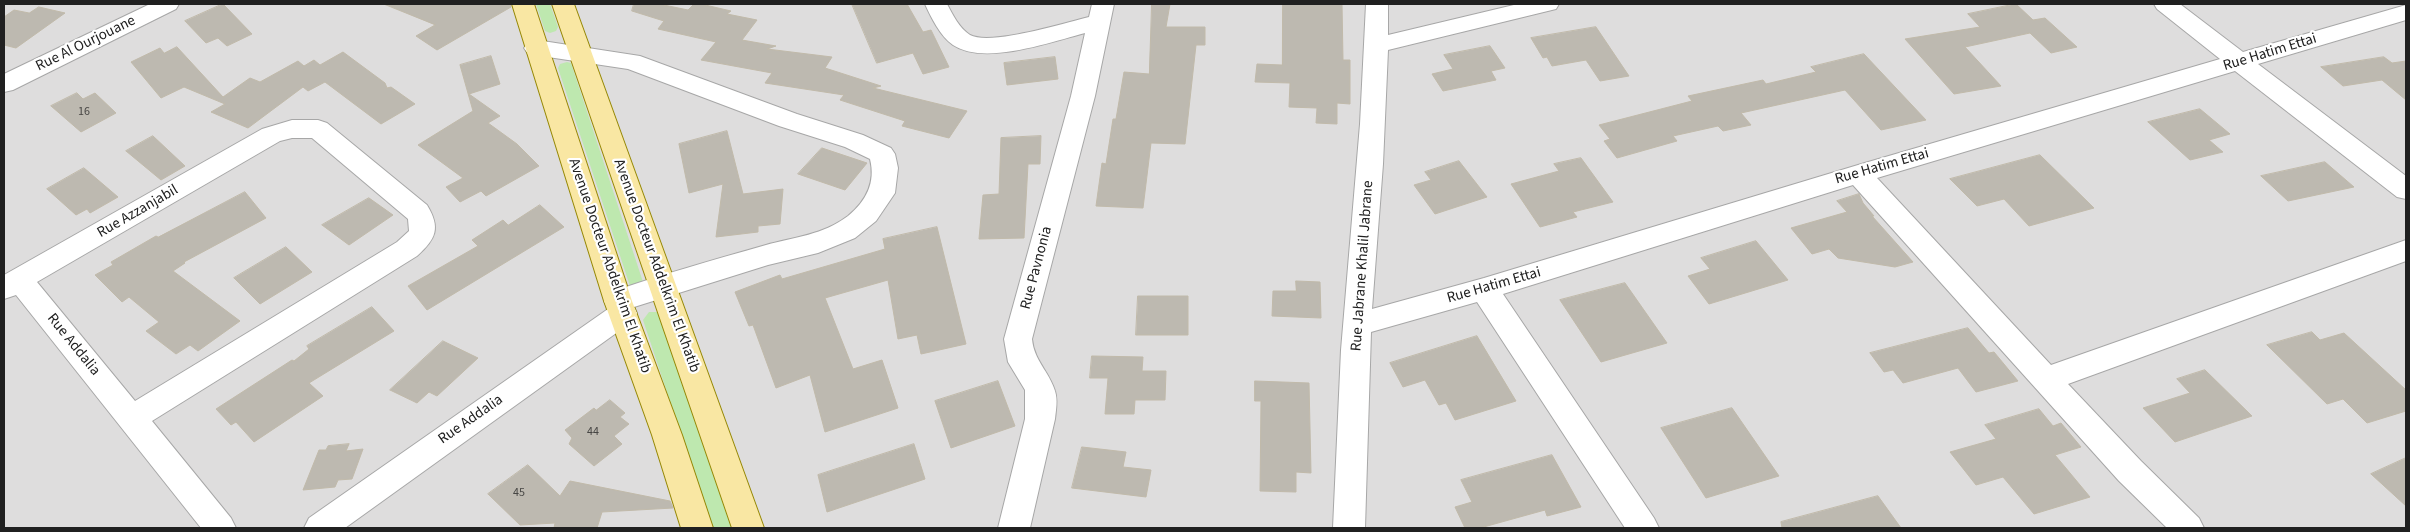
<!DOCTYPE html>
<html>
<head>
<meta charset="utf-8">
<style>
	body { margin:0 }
	#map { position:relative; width:2410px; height:532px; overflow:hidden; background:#f0efe7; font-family:"Source Sans 3",sans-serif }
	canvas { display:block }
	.frame { position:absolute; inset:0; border:5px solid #202020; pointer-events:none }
</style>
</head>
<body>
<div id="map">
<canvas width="2410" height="532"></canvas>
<div class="frame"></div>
</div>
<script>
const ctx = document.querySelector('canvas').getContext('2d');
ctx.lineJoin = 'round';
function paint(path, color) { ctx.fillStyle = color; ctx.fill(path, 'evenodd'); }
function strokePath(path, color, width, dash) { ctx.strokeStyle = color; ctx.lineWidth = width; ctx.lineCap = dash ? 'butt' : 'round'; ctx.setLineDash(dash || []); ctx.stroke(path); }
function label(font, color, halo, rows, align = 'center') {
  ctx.font = font + ' "Source Sans 3",sans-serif'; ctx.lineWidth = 4.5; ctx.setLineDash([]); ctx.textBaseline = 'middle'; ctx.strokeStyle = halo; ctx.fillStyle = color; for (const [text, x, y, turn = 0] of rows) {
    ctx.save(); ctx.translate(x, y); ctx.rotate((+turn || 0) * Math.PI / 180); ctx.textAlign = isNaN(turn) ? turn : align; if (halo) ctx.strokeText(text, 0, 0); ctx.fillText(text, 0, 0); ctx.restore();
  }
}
paint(new Path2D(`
	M4,4H2406V528H4Z`), '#dedddd');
paint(new Path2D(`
	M536,4H550L558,27L556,31L550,33L545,31Z
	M567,62L571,63L643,282L630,286L558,68L560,64Z
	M649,312H657L659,314L732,528H712L643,320Z`), '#bee8af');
const building = new Path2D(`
	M223,4L252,34L227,46L218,38L206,43L185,21Z
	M384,4H510L511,7L437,50L416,36L435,25Z
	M634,4H659L688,10L694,4H701L731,11L727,14L757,20L742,40L776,46L767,49L832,57L825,68L881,86L873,88L967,111L949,138L902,126L905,121L840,100L844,95L765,83L772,73L701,60L716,42L658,29L664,21L632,11Z
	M852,4H907L923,32L931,30L949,67L923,74L913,53L877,63Z
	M1152,4H1170L1166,27H1205V45H1196L1185,144L1151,143L1143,208L1096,206L1102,163L1106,164L1113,119H1116L1124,72L1149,74Z
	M1283,4H1342L1343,60H1350V104L1337,103V124L1316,123L1317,108L1289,107L1290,83L1255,82L1257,64L1282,65Z
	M2016,4L2033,20L2045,18L2077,47L2051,53L2030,33L1965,47L2001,86L1954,94L1905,39L1980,27L1968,14Z
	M39,7L65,13L16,48L4,45V17L14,10L29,13Z
	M1596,27L1629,76L1600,81L1586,60L1552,66L1547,57L1543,58L1531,38Z
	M1490,46L1505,68L1491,71L1496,80L1443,91L1432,74L1453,69L1444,55Z
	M177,47L223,97L250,78L260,82L298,61L304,66L314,60L320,65L343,52L385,83L387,88L391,87L415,104L381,124L325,82L308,91L303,87L248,128L211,112L225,104L184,87L161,98L131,62L160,48L164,53Z
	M1864,54L1926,120L1881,130L1845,90L1741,113L1751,125L1723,131L1718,126L1673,136L1677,141L1617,158L1604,141L1610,139L1599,125L1692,101L1688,96L1763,80L1766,84L1816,72L1811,67Z
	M491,56L500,84L469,94L500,116L488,123L517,144L539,166L486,196L481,191L460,202L446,187L463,178L418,145L473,111L460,65Z
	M1055,57L1058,79L1007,85L1004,63Z
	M2384,57L2392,63L2406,61V100L2382,80L2343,86L2321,67Z
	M77,93L83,99L95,93L116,113L81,132L51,106Z
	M2200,109L2230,134L2209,140L2223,152L2190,160L2148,122Z
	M727,131L743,194L783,189L780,224L758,226V232L716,237L723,184L689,193L679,144Z
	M153,136L185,166L161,180L126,151Z
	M1041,136L1040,164H1028L1024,238L979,239L983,195L999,194L1001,138Z
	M822,148L867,163L845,190L798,174Z
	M2040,155L2094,208L2029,226L2004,199L1977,206L1950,179Z
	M1581,158L1613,202L1573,212L1577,217L1540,227L1511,184L1559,171L1554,164Z
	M1459,161L1487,197L1435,214L1414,185L1431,180L1425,172Z
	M2325,162L2354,187L2288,201L2261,176Z
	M84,168L118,197L90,213L87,209L76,215L47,189Z
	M245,192L266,218L184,262L185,263L173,271L240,321L198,351L190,345L176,354L146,331L159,322L129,297L122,302L95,275L113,265L111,262L156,236L158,237Z
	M1859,194L1863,203L1874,216H1872L1913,262L1895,267L1838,258L1829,249L1812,254L1791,228L1847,212L1837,201Z
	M369,198L393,215L349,245L322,225Z
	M540,205L564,227L427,310L408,286L478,246L472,240L503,220L508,225Z
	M937,227L966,344L921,354L917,335L898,339L888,280L825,298L853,369L882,360L898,408L825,432L810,375L776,388L753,325L749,326L735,292L780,275L782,279L885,249L883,239Z
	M1756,241L1788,280L1709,304L1688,276L1710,269L1701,258Z
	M286,247L312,272L260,304L234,278Z
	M1296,281L1320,282L1321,318L1272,316L1273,291H1296Z
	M1625,283L1667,343L1601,362L1560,300Z
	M1138,296H1188V335H1136Z
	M372,307L394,331L309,383L323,396L254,442L236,422L231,425L216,409L292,360L294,361L309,349L307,346Z
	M1968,328L1989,353L1994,352L2018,381L1976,392L1958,368L1903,383L1893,370L1884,372L1870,353Z
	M2312,332L2320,340L2344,333L2406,390V411L2367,423L2343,399L2327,404L2267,345Z
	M1477,336L1516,401L1455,420L1446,403L1439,405L1425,380L1403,387L1390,363Z
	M443,341L478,358L437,396L429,392L417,403L390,390Z
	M1092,356L1143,357L1142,371H1166L1165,400H1135L1134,414H1105L1108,378H1090Z
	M2205,370L2252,416L2175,442L2143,408L2190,393L2177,379Z
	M998,381L1015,426L951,448L935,401Z
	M1255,381L1309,383L1311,473L1296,472V492L1260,491L1261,401H1255Z
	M610,400L625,413L620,417L629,424L614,436L622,444L594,466L569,444L572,438L565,430L594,408L596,410Z
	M1732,408L1779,476L1706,498L1661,428Z
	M2039,409L2053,426L2061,423L2081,447L2055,455L2090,497L2034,514L2003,477L1976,485L1950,452L1996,439L1985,425Z
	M349,444L346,451L363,449L352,479L338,480L335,487L303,490L319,450H326L328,446Z
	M914,444L925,479L827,512L818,475Z
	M1082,447L1126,452L1123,467L1151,470L1146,497L1072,488Z
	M1552,455L1581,507L1547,516L1545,510L1480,528H1465L1455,507L1472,502L1461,480Z
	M2406,458V506L2371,474Z
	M528,465L560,496L570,481L670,501L673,508L602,512L597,528H554L555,523L520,525L488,494Z
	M1878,496L1901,528H1782L1781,522Z`);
paint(building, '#bdb9b0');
strokePath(building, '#c1baaa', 1);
const minor = new Path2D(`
	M150,4H179L176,9L13,90L4,92V74Z
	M925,4H947C953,15 959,28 970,35C990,46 1065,23 1089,17L1092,4H1114L1095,96L1032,339C1034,361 1049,371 1055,391C1058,400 1056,410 1055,419L1030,528H998L1025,419V390L1008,362L1004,339L1071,96L1085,33C1051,42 984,66 953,45C940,36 931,17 925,4Z
	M1366,4H1388V35L1518,4H1559L1556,9L1388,50L1383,164L1372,309L1484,278L1858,165L2220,59L2157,9L2154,4H2180L2243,52L2406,5V20L2258,64L2406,176V199L2397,197L2235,71L1877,178L2051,365L2406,240V261L2068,384L2141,461L2199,518L2204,528H2167L2119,481L1853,185L1503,294L1654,518L1659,528H1625L1477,302L1371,332L1365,528H1333L1341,350L1360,124Z
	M536,40L640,56L797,114L863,135L891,148L895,154L898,168L895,193L876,221L855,238L818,253L768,265L634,307L637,313L633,321L345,528H304L309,518L608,309L604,301L608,293C660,275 713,260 766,245C795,237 823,235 848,216C866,201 876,183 870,159L845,147L779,126L628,69L528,54L524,48L528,42Z
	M292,120H318L327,123L427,205C441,228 436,239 417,256L152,421L231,518L236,528H201L16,295L4,299V275L262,129ZM292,138H312L408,219L409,231L397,242L135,401L37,282L280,141Z`);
const major = new Path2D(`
	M512,4H534L632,301L682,435L713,528H681L652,435L604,301Z
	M552,4H574L764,528H732Z`);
strokePath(minor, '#a7a7a7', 2);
strokePath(major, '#968806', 2);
paint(minor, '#fff');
paint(major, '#f9e7a3');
label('12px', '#474644', null, [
	["16",84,112],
	["44",593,432],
	["45",519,493]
]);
label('15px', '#202020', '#fff', [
	["Rue Al Ourjouane",86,44,-26],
	["Rue Hatim Ettai",2270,53,-17],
	["Rue Hatim Ettai",1882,167,-16],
	["Rue Azzanjabil",138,212,-30],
	["Avenue Docteur Abdelkrim El Khatib",609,266,71],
	["Avenue Docteur Addelkrim El Khatib",656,266,70],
	["Rue Jabrane Khalil Jabrane",1363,266,-86],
	["Rue Pavnonia",1037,268,-75],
	["Rue Hatim Ettai",1494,286,-16],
	["Rue Addalia",73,345,51],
	["Rue Addalia",471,420,-35]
]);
</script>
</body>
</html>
